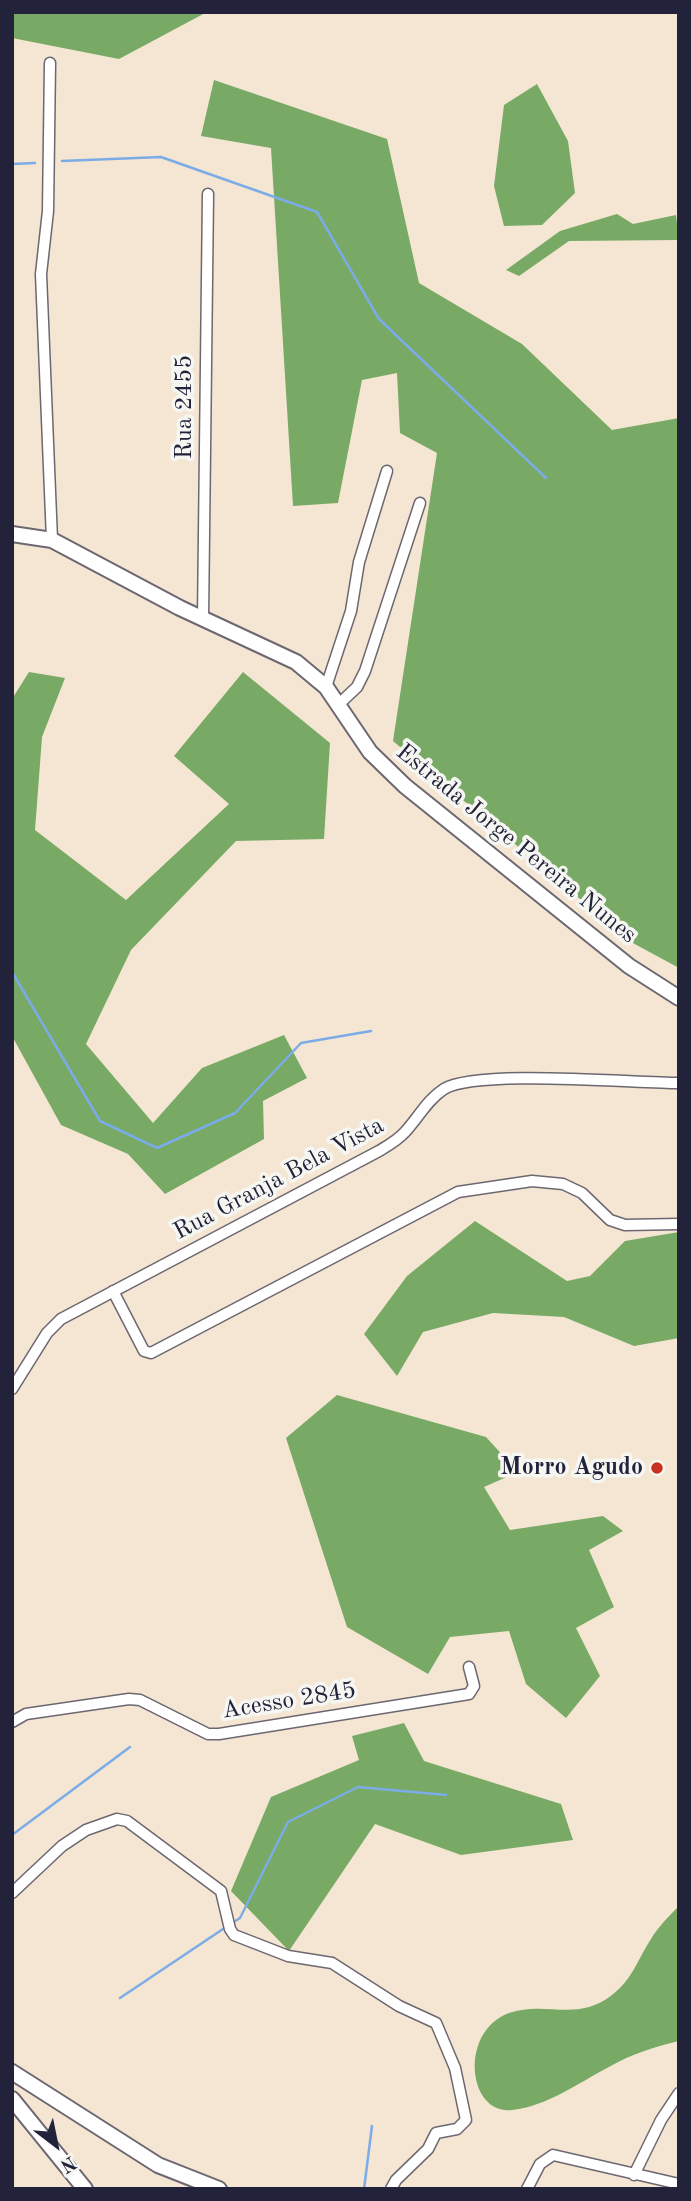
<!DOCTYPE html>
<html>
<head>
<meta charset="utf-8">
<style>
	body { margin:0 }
	#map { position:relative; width:691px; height:2201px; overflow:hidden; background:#f4e6d3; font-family:"Old Standard TT",serif }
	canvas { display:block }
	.frame { position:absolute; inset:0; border:14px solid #22223b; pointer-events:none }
	.north { position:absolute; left:21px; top:2110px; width:70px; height:70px; -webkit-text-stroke:5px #f6f6f2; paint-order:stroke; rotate:148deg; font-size:19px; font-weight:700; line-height:28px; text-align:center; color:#22223b }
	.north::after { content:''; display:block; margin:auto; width:24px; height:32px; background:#22223b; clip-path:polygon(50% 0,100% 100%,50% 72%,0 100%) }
</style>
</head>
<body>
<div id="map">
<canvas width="691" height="2201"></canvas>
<div class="frame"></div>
<div class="north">N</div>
</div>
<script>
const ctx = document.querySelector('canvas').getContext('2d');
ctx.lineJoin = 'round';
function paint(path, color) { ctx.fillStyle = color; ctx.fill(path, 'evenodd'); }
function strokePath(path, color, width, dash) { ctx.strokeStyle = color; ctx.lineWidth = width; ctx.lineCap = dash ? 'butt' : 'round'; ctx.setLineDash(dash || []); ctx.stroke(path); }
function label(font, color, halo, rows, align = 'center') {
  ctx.font = font + ' "Old Standard TT",serif'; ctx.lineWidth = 7; ctx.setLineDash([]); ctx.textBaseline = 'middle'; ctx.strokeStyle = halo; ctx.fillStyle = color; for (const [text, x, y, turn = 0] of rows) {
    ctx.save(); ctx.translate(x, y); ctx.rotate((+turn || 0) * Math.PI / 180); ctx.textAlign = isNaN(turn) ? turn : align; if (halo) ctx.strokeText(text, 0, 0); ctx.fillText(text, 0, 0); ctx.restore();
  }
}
paint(new Path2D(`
	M12,12H207L119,59L12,38Z
	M214,80L387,139L419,283L522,344L612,430L679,418V968L631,942L393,741L437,453L400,433L397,373L362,380L338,503L293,506L271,148L201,136Z
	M537,84L568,141L575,193L542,225L504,226L494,186L504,105Z
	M617,214L633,224L676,215L679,240L569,241L519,276L506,270L560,231Z
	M29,672L65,678L42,737L35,830L126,900L229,804L174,756L243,672L330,743L324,839L236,841L131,950L86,1044L153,1123L202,1068L284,1035L307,1078L263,1101L264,1139L165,1194L128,1154L61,1125L12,1036V699Z
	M475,1221L567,1281L590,1276L625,1241L679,1232V1338L634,1346L564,1317L493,1313L423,1332L397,1376L364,1334L407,1276Z
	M337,1395L486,1437L518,1472L484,1487L510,1530L603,1516L623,1531L589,1550L614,1607L576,1628L600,1676L566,1718L526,1684L509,1631L450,1637L428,1674L347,1627L286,1438Z
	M404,1723L424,1761L561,1804L573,1840L461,1855L375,1824L289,1951L231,1891L271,1797L359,1760L352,1736Z
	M679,1906V2041C654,2047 631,2054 609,2067C578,2083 548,2106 512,2110C467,2115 459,2031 509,2013C546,2000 576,2023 612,1995C632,1980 638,1959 651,1939C658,1927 669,1916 679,1906Z`), '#78aa65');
strokePath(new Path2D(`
	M62,161L161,157L317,212L379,319L546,478
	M12,164L35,163
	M12,972L100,1121L157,1148L235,1113L301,1043L371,1031
	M12,1835L130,1747
	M232,1923L240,1918L288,1822L358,1787L446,1795
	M120,1998L226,1927
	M364,2189L372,2126`), '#7cace7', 2.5);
const street = new Path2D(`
	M50,63L48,211L41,274L52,540
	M203,619L208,194
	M326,687L351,611L359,562L387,471
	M338,705L357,687L365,671L420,503
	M113,1291L144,1351L151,1353L458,1192L532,1181L563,1184L582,1193L610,1220L625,1225L679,1224
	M12,1389L47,1333L61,1319L379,1151C389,1145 398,1140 405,1132C418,1118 428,1099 444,1089C477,1069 632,1083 679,1083
	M12,1722L26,1714L129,1699L140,1700L208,1734H219L469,1694L474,1686L469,1667
	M12,1893L62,1846L86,1830L117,1819L127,1821L221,1891L230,1929L234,1935L288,1956L332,1963L399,2006L436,2023L455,2068L466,2120L457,2129L436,2133L428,2149L396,2180L391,2189
	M634,2175L661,2120L679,2093
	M527,2189L540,2164L553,2155L679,2184`);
const secondary = new Path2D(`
	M12,534L52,540L180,608L296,662L326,687L370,752L405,786L629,966L679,998
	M12,2072L158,2165L219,2189
	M12,2099L85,2189`);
strokePath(street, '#6c6770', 13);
strokePath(secondary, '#6c6770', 18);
strokePath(street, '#fff', 10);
strokePath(secondary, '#fff', 14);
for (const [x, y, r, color] of [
	[657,1468,7,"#c8321e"]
]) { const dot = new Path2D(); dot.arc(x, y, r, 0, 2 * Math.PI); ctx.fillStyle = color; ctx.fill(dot); strokePath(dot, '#f6f6f2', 2.5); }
label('24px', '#22223b', '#f6f6f2', [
	["Rua 2455",185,407,-90],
	["Estrada Jorge Pereira Nunes",516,844,39],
	["Rua Granja Bela Vista",279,1179,-28],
	["Acesso 2845",289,1701,-9]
]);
label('bold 24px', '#22223b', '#f6f6f2', [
	["Morro Agudo",643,1468]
], 'right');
</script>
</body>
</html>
